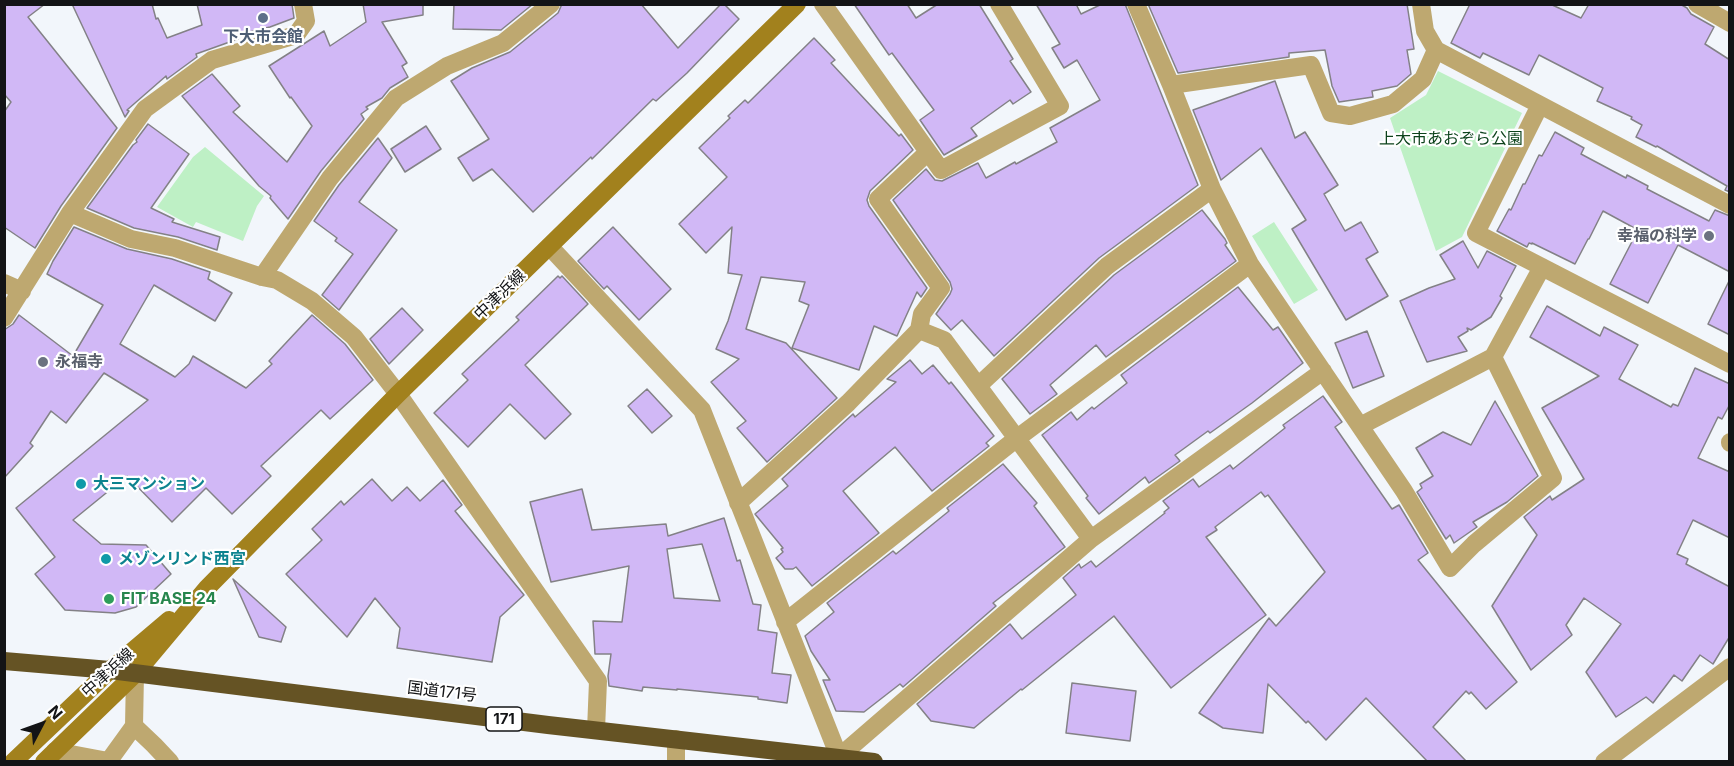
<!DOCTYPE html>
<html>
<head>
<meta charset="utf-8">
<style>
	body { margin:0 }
	#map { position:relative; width:1734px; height:766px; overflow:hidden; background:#f2f6fb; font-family:Inter,sans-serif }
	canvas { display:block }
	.frame { position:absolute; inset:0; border:6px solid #131416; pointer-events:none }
	.north { position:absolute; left:12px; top:694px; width:60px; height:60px; -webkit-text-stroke:4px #fff; paint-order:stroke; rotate:49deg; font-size:16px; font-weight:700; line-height:24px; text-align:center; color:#131416 }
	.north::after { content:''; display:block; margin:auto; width:21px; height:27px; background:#131416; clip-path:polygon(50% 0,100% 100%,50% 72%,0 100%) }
</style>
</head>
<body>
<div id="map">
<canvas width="1734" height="766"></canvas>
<div class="frame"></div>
<div class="north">N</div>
</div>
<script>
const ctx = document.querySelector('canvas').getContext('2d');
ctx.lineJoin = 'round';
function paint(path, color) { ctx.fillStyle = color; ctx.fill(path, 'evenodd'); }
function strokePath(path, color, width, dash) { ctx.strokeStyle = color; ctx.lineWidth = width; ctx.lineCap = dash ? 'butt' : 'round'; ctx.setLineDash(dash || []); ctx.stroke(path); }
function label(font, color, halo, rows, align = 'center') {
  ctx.font = font + ' Inter,"Noto Sans JP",sans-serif'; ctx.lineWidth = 4.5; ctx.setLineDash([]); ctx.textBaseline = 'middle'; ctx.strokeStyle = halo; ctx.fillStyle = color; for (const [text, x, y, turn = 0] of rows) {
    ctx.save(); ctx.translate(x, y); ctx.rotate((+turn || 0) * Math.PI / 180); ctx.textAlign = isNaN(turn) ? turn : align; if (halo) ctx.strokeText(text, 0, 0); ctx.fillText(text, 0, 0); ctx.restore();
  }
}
paint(new Path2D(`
	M1438,71L1522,113L1462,237L1436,251L1390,118L1426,95Z
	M205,147L264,196L257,206L243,241L196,222L193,227L157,207L193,157Z
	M1274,222L1318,290L1294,304L1252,236Z`), '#bef0c5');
const building = new Path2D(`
	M4,4H45L28,17L117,128L61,206L35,248L4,227V112L11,102L4,94Z
	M72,4H152L156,19L158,18L167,38L202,25L197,4H292L294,18L270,27L236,35L238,39L196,54L197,57L167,79L166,76L127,110L129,111L125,117Z
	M363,4H423V15L382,22L407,63L402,66L408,77L390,88L382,98L366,107L368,109L361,114L364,119L321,171L288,219L270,198L271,196L259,186L182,96L212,74L240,106L233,112L287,162L312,126L291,97L290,98L269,66L324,31L330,46L366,22Z
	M454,4H533L501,30L453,29Z
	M562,4H641L678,48L721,4H724L739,19L687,73L656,101L653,99L592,159L591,157L533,212L492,169L473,181L458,158L489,139L451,81L472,68L510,52L558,13Z
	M854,4H907L916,18L938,4H979L1013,59L1010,61L1031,92L1013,104L1010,100L971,128L977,136L944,155L920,120L934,110L892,53L889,55Z
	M1036,4H1076L1081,14L1102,4H1125L1198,185L1099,258L994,356L962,320L951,330L936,314L950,294L952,289L950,282L893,200L926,169L935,180L942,181L978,163L986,178L1015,162L1016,164L1057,142L1050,128L1100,100L1077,60L1064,68L1052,48L1060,44Z
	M1148,4H1407L1414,49L1407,50L1411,74L1397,86L1372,91L1373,97L1339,102L1332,86L1325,50L1289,53V57L1178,73Z
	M1470,4H1550L1581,18L1589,4H1680L1687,8L1691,14L1714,27L1705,44L1730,60V192L1725,190L1727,186L1657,146L1656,147L1636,137L1642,125L1631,119L1632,117L1597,101L1603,88L1539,55L1529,75L1483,53L1480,58L1451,43Z
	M814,38L835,60L831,63L899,136L901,134L913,150L870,191L867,200L869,206L927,288L921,297L917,292L897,336L874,326L859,370L792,348L809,305L799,301L805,282L761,277L746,329L786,343L837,398L767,462L737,428L746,421L711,382L739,359L716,349L728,321L742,275L728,273L732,227L706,253L679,224L727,177L699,148L730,118L728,116L745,100L748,103Z
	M1275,81L1295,138L1305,132L1338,185L1324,194L1345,231L1361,222L1378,252L1366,259L1388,296L1346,320L1292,229L1306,220L1261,148L1221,180L1193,110Z
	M148,124L189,154L151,208L174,219L172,222L220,237L217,250L178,237L134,228L87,208L133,145L137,142L136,140Z
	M426,126L441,149L405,172L391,149Z
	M1555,132L1584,148L1581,154L1626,178L1627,175L1648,186L1647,189L1709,221L1715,210L1730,216V272L1678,245L1648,303L1610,284L1638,230L1603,211L1589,239H1588L1575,264L1532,243V244L1529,243L1527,247L1497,231L1509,209L1511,210L1523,184H1525L1539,155L1542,156Z
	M378,138L392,158L359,202L397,230L339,310L322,295L353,254L335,241L337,238L314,221L339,185Z
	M1202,210L1225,239L1227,243L1225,245L1236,261L1106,357L1096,345L1050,385L1057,394L1030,414L1002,379L1114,275Z
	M74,227L127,249L172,259L210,272L208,279L232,293L215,321L154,285L120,344L175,377L189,364L193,356L246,388L272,364L269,361L312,315L345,344L373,380L330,419L321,410L261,466L271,476L232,514L206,488L172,522L127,476L73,520L101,544L146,545L171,574L136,607L115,613L65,610L35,574L55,557L16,508L148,400L104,373L66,423L51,411L30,443L33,446L4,478V330L13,324L19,315L73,356L103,305L47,274L53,261Z
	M613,227L671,289L639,320L607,286L604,289L578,261Z
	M1463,241L1478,268L1487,251L1516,266L1500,296L1502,298L1491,317L1471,330L1467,328L1468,331L1458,337L1467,351L1427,362L1400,301L1429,288L1455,279L1440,255Z
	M558,276L560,278L562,276L588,304L525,365L571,414L545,439L510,404L468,447L434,413L468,380L462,374L519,320L516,317Z
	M1730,279V335L1708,324Z
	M1238,287L1273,330L1278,327L1303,363L1252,403L1210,433L1208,431L1175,455L1180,461L1149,483L1145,477L1099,514L1086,498L1088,496L1042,435L1071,412L1077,420L1092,407L1094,409L1127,383L1121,375Z
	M1547,306L1600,336L1604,327L1638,345L1619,379L1671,407L1673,404L1678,406L1695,368L1730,384V404L1722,419L1718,417L1698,458L1730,472V538L1693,520L1677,554L1688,559L1686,564L1730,587V636L1713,664L1700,655L1682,681L1674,675L1653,703L1646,697L1616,717L1586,672L1621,624L1584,598L1566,625L1572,635L1531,670L1492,606L1537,535L1524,517L1550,496L1552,500L1584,479L1542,408L1599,376L1530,337Z
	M402,308L423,330L389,364L370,339Z
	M1367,331L1384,376L1353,388L1335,343Z
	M910,360L922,374L933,365L949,384L951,382L994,436L986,443L989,446L932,491L895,447L843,491L879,533L812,586L796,567L793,569H785L776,558L783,552L781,549L783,548L755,514L788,486L782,479L853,414L855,417L896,382L887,379Z
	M647,389L672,416L652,433L628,406Z
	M1323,396L1342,422L1335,427L1392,509L1399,505L1428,553L1418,560L1517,682L1486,709L1471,692L1469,694L1466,691L1433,727L1467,762H1428L1366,698L1326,740L1308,721L1306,723L1268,684L1263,733L1223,728L1199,713L1269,618L1276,626L1325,572L1268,495L1265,497L1261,492L1215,527L1217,530L1206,537L1266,615L1171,688L1114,616L1022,690L1021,689L974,728L931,721L917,704L1010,624L1022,639L1076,595L1063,578L1079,564L1081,568L1091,561L1096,567L1165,513L1164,512L1169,508L1163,501L1193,479L1199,487L1230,465L1233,469L1285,428L1283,425Z
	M1495,401L1538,476L1507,502L1473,522L1477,527L1454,543L1450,535L1446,539L1417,492L1422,488L1420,484L1433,476L1416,448L1443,432L1471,445Z
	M1003,464L1037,503L1034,506L1065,547L993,603L996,606L903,687L900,684L864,712L836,711L823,680H830L811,651L805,636L834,612L827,603L893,551L896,554L949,511L947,508Z
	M372,479L392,501L407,487L420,501L443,480L462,505L455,511L524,595L500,617L492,662L397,648L400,628L375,598L347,637L286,574L322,540L312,529L341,501L344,505Z
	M582,489L592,530L666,524L668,536L724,518L737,561L740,560L753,604L761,605L758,630L777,633L772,673L791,675L787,703L758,699V697L677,689V690L643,687L642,691L609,686L608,676L611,654H595L593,621L622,622L629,566L551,582L530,502ZM702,544L720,601L674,598L667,549Z
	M233,579L286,627L281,642L259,637Z
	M1072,683L1136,691L1130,741L1066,733Z`);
paint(building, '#d1b8f6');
strokePath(building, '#838186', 1.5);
strokePath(new Path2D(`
	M823,4L941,170L1060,106L999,4
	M1136,4L1171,85L1212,189L1250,264L1404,491L1450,568L1474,544L1553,478L1493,357
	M1421,4L1425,31L1436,50L1730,205
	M1697,4L1730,23
	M1171,85L1311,65L1331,113L1350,116L1393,104L1423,79L1436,50
	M1540,105L1476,233L1730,364
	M70,213L131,239L175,248L262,277L277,280L312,301L354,337L398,394L598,681L596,730
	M550,247L702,410L839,757L1091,539L1323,371
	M262,277L330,178L396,98L447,66L503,43L551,4
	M4,283L22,291
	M4,318L70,213L145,109L212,60L296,35L306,21L303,4
	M919,330L922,314L941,288L878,199L928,152
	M978,386L1107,266L1212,189
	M1360,426L1493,357L1542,267
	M1730,442V443
	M738,503L848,403L919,330L944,340L1091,539
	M785,622L1016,439L1250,264
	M134,726L154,745L170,762
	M55,751L108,761
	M108,762L134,726L135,674
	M676,762V739
	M1604,762L1730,667`), '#bea870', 18);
strokePath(new Path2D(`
	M13,762L110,670L169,620
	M44,762L135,674L207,588L398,394L797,4`), '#a2811d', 18);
strokePath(new Path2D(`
	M4,661L110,670L548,725L874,762`), '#655324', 18);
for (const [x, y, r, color] of [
	[263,18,6,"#5c6f8a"],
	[1709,236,6,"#6b7280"],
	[43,362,6,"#6b7280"],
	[81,484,6,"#0f9aa8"],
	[106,559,6,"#0f9aa8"],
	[109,599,6,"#2e9e5b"]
]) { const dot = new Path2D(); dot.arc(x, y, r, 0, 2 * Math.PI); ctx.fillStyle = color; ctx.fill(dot); strokePath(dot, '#fff', 2); }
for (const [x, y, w] of [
	[504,719,36]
]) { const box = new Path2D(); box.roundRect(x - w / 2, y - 12, w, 24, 4.5); ctx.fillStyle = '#fff'; ctx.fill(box); strokePath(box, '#131416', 1.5); }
label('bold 15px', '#131416', null, [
	["171",504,719]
]);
label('bold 16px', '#4e5e75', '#fff', [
	["下大市会館",263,37]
]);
label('16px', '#0d431c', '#fff', [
	["上大市あおぞら公園",1451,139]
]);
label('bold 16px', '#5b616d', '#fff', [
	["幸福の科学",1697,236],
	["永福寺",55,362,"left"]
], 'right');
label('16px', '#131416', '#fff', [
	["中津浜線",500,295,-44],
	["中津浜線",108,673,-42],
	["国道171号",442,692,7]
]);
label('bold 16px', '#0d838f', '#fff', [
	["大三マンション",93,484],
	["メゾンリンド西宮",118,559]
], 'left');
label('bold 16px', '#27864d', '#fff', [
	["FIT BASE 24",121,599]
], 'left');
</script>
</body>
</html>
